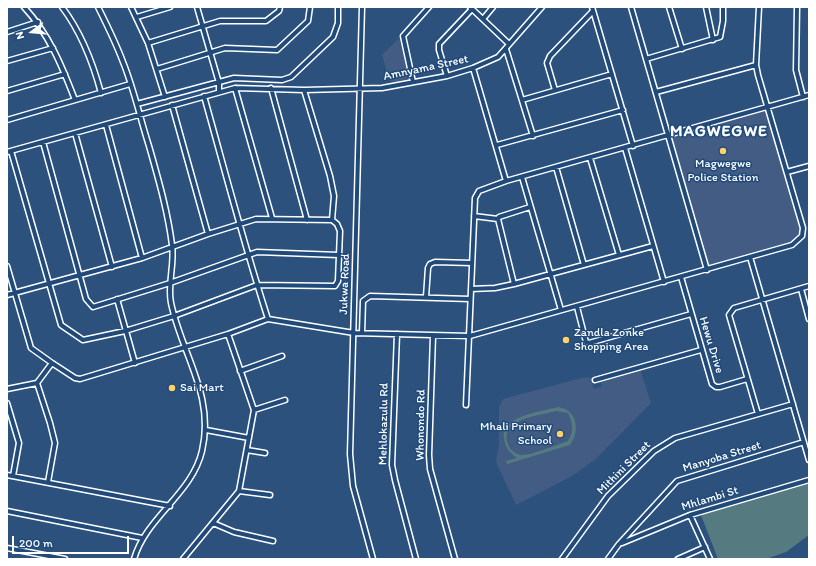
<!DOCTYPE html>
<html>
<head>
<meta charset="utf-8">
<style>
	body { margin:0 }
	#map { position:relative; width:816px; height:566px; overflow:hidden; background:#2d517d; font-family:Itim,sans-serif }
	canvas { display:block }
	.frame { position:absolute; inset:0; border:8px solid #fff; pointer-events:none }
	.north { position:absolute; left:12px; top:12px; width:40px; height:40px; -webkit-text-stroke:3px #1f4a7a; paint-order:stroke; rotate:254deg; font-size:11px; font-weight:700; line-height:16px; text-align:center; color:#fff }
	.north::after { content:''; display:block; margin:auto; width:14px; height:18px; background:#fff; clip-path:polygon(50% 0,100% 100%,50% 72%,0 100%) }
	.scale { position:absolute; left:12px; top:536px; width:117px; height:18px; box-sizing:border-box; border:2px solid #fff; border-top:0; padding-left:5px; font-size:12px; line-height:14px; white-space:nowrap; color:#fff; -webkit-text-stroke:3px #1f4a7a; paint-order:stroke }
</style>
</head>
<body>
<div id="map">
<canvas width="816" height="566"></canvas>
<div class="frame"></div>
<div class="north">N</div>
<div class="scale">200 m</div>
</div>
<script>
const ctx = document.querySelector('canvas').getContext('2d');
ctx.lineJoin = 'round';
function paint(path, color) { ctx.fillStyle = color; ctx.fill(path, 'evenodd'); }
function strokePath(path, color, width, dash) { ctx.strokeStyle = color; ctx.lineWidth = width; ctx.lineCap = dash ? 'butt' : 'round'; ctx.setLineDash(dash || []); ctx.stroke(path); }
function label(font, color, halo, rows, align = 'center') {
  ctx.font = font + ' Itim,sans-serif'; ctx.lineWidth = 3; ctx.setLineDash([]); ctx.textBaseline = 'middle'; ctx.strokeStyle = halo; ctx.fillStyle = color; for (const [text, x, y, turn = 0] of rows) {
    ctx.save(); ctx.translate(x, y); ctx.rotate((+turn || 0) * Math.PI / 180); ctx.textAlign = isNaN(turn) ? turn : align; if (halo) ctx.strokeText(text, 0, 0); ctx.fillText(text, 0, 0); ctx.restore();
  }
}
paint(new Path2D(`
	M399,38L409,75L406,79L396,82L390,81L382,55Z
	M766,110L800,227V236L790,243L711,266L707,263L670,137Z
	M640,369L651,403L596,459L572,476L516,505L496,462L499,444V407L503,399L581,378L590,377L594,389L602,386L600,381Z`), '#425c84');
paint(new Path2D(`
	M559,407C578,411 580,431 570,445L507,464L506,461L517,458C509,452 505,447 504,438C500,416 543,411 559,407ZM556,411L568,413C573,424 574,431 568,441C556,445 533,455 521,455C515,454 509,449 508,444C499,418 540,416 556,411Z
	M809,483V535L786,552L766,559H718L701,515Z`), '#557b81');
const minor = new Path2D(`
	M24,7C49,34 62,66 75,100
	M62,7C81,32 93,63 101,93
	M98,7C107,25 116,43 123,62C134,89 140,118 149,146C158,178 168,212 172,245C175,264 167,284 171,303C182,355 215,395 202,451C192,494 146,517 134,559
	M131,7L148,43L165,97
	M197,7L219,83V92
	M362,7L350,454L353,486L373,559
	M470,7L509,44
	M592,7L633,146
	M631,7L707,270
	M669,7L682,49
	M706,7L713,40
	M797,7L796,70L803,97
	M137,17L170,7
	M483,19L493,7
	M7,32L38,22
	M148,43L220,21H266L279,11L280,7
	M506,49L533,136
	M646,59L720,37L723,21V7
	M7,61L53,48
	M473,68L506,181
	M157,69L225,48L277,50L308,21L310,7
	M447,76L439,50V44L472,9
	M413,82L403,36L429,7
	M235,88L272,218
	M271,88L307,220
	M304,90L330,176L334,196L332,220
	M555,90L547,63L550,56L593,11
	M7,91L65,74
	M656,92L756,65
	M204,96C225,171 244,245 268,319
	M522,100L612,74
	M137,104L234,78L282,80L291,77L333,37L338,23V7
	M172,105L208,234
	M7,120L130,84
	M106,125L142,258
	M75,133L112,267
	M43,142L86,299L93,307L170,283L257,252L339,255
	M497,145L623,110
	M625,148L664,282
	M7,152L235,88L304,90L382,88L447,76L473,68L498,57L542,7
	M590,158L619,255
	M556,167L584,265
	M787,172L809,166
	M522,177L561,310
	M474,216L498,219
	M750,257L809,460
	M7,266L31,348L52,363L75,378L80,379L228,334L268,319L354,333L470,336L792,245L802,236L803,228L758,75L756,65L759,7
	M681,277L712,384L716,387H720L747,379
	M514,284L498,219L499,217L530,207
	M471,289L495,288L514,284L653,246
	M801,289L809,319
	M7,295L142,258L208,234L256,219L332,220L337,224L340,231L338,281L335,286L257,285L174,316L125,331L83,340L61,325L11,151
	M426,297L428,268L430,264L435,262L472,263
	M117,299L135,363
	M577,307L586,342L589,343L691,314
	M362,333L363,301L370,296L470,299
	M397,334L392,465L395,480L416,559
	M433,336L429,455L430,469L455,559
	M240,371L282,356
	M595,380L701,350
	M37,383L50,423L55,443L48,482
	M7,389L37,383L52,363
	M7,403L19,443L13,476
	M466,405L475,198L479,191L506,181L809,95
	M254,410L285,400
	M758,414L729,315L734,308L809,286
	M206,430L249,438
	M247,450L265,453
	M7,475L170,506
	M239,491L270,495
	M7,511L142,538
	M690,515L710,559
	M213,523L234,532L273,541
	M622,543L690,515L809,480
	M7,548L65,559
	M183,559L239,491L254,410L228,334
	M562,559L608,496L654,451L675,438L793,404
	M608,559L619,544L677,481L804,442
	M678,559L705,547`);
strokePath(minor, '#fff', 7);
strokePath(minor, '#1f4a7a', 4);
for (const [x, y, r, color] of [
	[723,151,4,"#ffd166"],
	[566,340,4,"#ffd166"],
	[172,388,4,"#ffd166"],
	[560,434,4,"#ffd166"]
]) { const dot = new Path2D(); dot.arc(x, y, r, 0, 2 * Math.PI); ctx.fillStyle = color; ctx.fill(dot); strokePath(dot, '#1f4a7a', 1.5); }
label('12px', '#fff', '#1f4a7a', [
	["Amnyama Street",426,68,-12],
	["Jukwa Road",345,284,-88],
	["Hewu Drive",711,345,73],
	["Mehlokazulu Rd",384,424,-89],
	["Whonondo Rd",421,425,-89],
	["Manyoba Street",722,457,-17],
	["Mithini Street",624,468,-45],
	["Mhlambi St",710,499,-17]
]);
label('12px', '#fff', '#1f4a7a', [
	["Magwegwe",723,164,"center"],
	["Police Station",723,178,"center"],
	["Zandla Zonke",574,333],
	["Shopping Area",574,347],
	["Sai Mart",180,388],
	["Mhali Primary",552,427,"right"],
	["School",552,441,"right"]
], 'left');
ctx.letterSpacing = '1px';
label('bold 16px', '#fff', '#1f4a7a', [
	["MAGWEGWE",719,132]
]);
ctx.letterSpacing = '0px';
</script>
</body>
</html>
